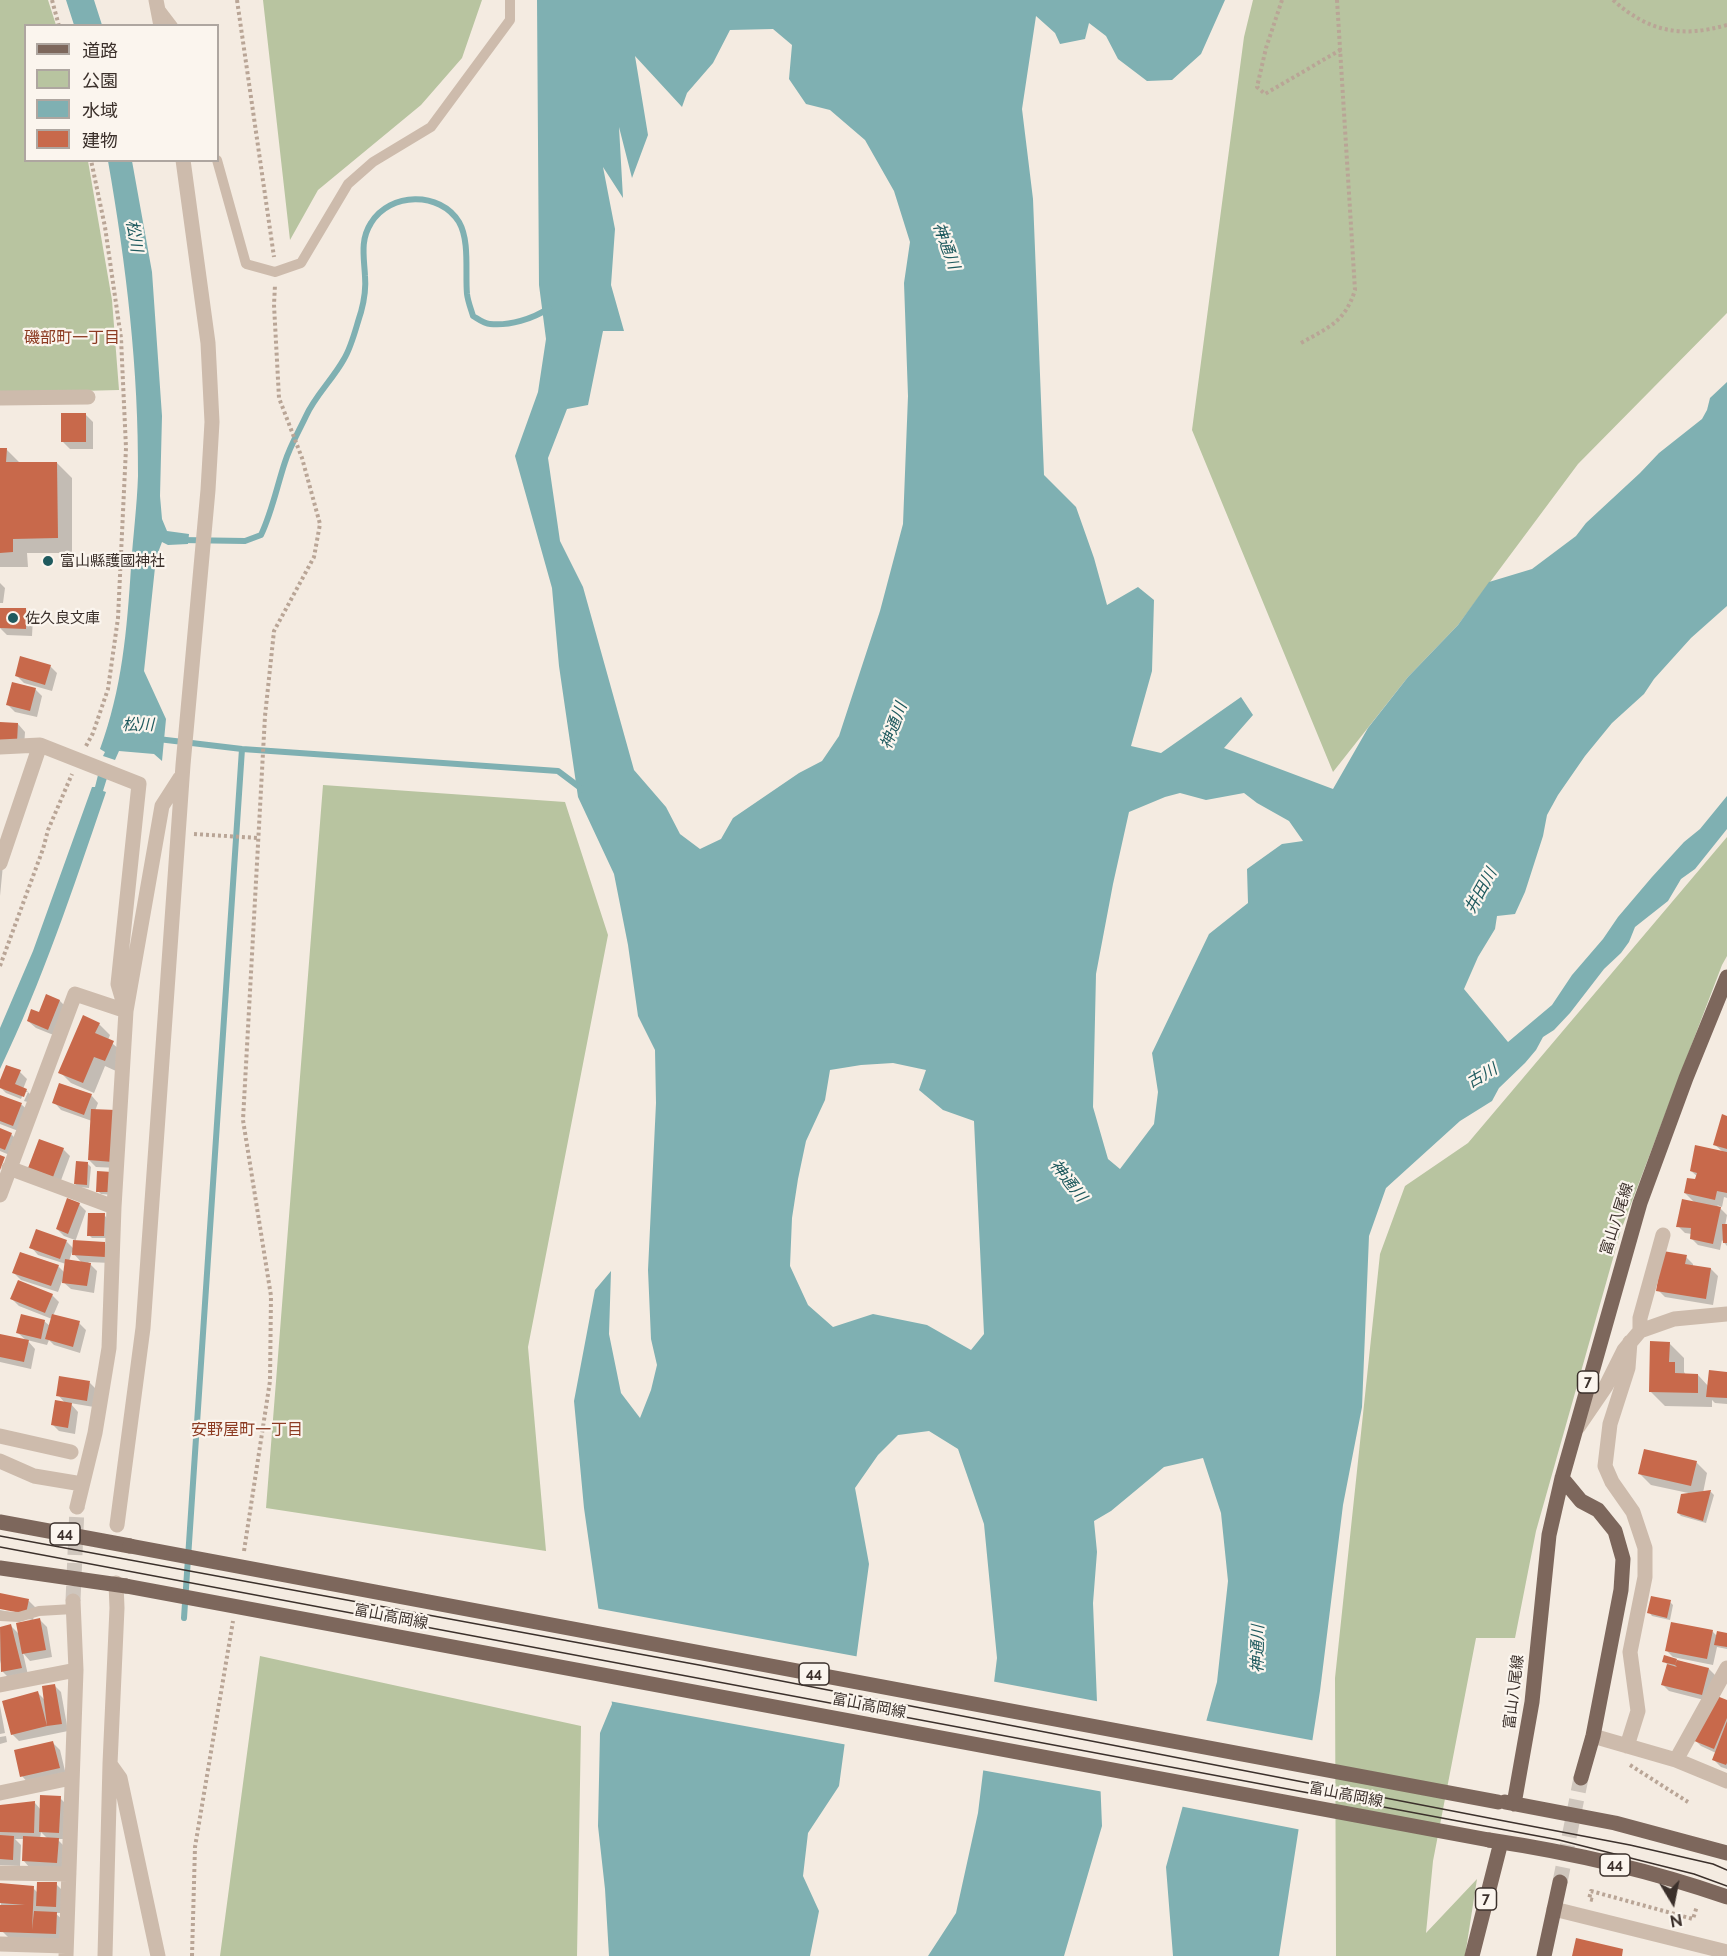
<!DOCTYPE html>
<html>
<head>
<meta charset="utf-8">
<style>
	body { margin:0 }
	#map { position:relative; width:1727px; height:1956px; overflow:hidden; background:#f4ebe1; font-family:Raleway,"Noto Sans JP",sans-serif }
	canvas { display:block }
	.legend { position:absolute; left:24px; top:24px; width:195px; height:138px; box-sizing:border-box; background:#fbf5ee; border:2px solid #aea6a0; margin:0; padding:8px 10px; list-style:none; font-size:18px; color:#3b302b }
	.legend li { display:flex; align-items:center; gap:12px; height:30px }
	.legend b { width:30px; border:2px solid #aea6a0 }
	.north { position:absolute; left:1643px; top:1872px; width:60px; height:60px; -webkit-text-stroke:4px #fbf5ee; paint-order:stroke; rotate:170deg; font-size:16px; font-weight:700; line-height:24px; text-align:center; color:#3b302b }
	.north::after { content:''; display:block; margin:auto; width:21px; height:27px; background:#3b302b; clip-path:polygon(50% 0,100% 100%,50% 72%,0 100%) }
</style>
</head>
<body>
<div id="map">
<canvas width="1727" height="1956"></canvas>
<ul class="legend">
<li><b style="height:8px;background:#7d675c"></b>道路</li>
<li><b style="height:16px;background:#b8c4a0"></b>公園</li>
<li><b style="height:16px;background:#7fb0b2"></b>水域</li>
<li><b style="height:16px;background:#c8694b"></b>建物</li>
</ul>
<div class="north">N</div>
</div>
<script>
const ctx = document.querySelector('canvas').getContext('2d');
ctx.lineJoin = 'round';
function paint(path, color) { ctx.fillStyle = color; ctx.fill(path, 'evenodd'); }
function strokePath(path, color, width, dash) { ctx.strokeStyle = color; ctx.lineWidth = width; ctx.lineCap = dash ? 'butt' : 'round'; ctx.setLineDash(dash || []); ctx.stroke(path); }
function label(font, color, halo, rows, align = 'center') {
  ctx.font = font + ' Raleway,"Noto Sans JP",sans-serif'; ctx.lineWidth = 4.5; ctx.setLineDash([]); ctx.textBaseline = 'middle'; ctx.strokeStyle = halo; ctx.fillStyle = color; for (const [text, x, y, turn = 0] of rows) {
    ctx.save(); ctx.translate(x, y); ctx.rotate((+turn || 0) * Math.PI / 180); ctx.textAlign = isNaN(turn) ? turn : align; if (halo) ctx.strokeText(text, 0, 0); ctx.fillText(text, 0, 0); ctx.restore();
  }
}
paint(new Path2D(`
	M0,0H48L56,25L26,26V160L88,161L112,300L119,390L0,393Z
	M263,0H482L462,58L421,105L318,190L290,240Z
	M1253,0H1727V313L1578,464L1458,625L1408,677L1333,772L1192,430L1244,37Z
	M323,785L565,802L608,935L528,1347L546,1551L266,1508Z
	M1727,837V956L1722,965L1621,1230L1536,1531L1515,1638H1476L1433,1861L1426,1933L1477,1879L1465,1956H1336L1335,1678L1380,1254L1405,1186L1468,1143Z
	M260,1656L581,1726L577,1956H220Z`), '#b8c4a0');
paint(new Path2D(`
	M66,0H94L102,25H74Z
	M537,0H1225L1201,54L1172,80L1147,81L1118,59L1106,36L1089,23L1085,39L1060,44L1055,33L1036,16L1022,109L1033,199L1044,475L1076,507L1094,558L1107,605L1138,587L1154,600L1152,671L1131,746L1161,753L1241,697L1253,715L1224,748L1333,789L1368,728L1408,677L1458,625L1489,582L1532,569L1576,536L1586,523L1640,473L1659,453L1702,419L1707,410L1710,398L1727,382V606L1691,638L1654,679L1644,694L1612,723L1585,756L1558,795L1547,815L1543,836L1525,892L1515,914L1497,916L1495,929L1478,957L1464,989L1508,1042L1552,1005L1572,975L1603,939L1618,917L1652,877L1684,842L1700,829L1727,796V829L1695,869L1681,879L1668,901L1635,927L1629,942L1621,953L1604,969L1570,1013L1554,1030L1543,1037L1536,1050L1525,1063L1499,1088L1492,1101L1460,1121L1386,1188L1369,1236L1362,1407L1343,1505L1320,1691L1279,1956H1173L1166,1867L1217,1682L1228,1581L1221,1513L1203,1458L1164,1467L1111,1511L1094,1521L1097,1552L1093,1603L1102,1826L1064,1956H928L956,1913L978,1813L997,1658L984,1524L958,1449L929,1431L898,1435L878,1455L855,1488L869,1564L839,1786L808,1833L803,1876L819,1911L810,1956H609L605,1889L598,1826L600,1733L612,1704L584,1508L574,1401L595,1290L611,1271L609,1334L621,1393L640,1418L651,1390L657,1365L651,1339L648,1270L656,1103L655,1050L638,1016L628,945L614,874L578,797L559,666L552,588L515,456L538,392L546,339L539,285ZM773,29L792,45L789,79L806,104L830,110L865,140L894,191L910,242L904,283L908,396L903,524L880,611L839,736L822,761L799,773L733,818L721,839L700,849L680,834L666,807L634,770L583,587L560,541L548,458L567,409L588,405L603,331H624L611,285L615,229L603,167L623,198L619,127L632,178L648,135L635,56L682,107L687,93L713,63L730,30ZM1180,793L1206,800L1244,793L1257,803L1289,821L1303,841L1282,844L1247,869L1248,903L1209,934L1152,1053L1158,1092L1154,1124L1120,1169L1108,1159L1093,1107L1096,974L1113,884L1129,812L1165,797ZM893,1063L926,1070L919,1090L943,1110L974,1121L984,1334L971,1350L927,1325L873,1314L833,1327L808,1305L790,1266L792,1218L798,1179L806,1141L825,1100L830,1070L861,1065Z
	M108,161H132L152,272L162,416L160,496L162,519L167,531L189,534L188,544L168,545L162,542L156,558L144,671L166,719L162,761L154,754L119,751L115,760L103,756L105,752L100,749C122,689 127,630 131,567C133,537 137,506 138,476C139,370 126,264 108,161Z
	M98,775L107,778L103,791L106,792L104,798C73,889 42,982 0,1069V1028L33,951L92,787H95Z`), '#7fb0b2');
paint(new Path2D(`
	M595,1608L860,1657L848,1745L609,1701Z
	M991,1681L1101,1702L1104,1792L981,1770Z
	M1203,1720L1316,1741L1302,1830L1179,1806Z`), '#f4ebe1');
paint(new Path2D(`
	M86,415L93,422V449H70L63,442Z
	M0,449H6L21,464L57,463L72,478V553H27L28,567H0Z
	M0,583L5,588L3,603H0Z
	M26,610L33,617L32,636L7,635L0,628Z
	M50,666L57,673L52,691L24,683L17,676Z
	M35,689L42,696L37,717L15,712L8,705Z
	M0,724H18L25,732L24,748Z
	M0,861L3,865L0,896Z
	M47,996L60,1001L67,1008L56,1036L36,1028L28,1021L40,1014Z
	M99,1024L110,1035L108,1040L124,1053L116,1071L105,1066L94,1093L71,1083L60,1072Z
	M20,1072L27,1079L23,1089L26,1090L33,1097L31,1103L24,1101L28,1092H24L21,1099L6,1093L0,1087V1084Z
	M91,1095L98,1103L95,1111L119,1168L96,1167L89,1160L92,1121L61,1110L54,1102Z
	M0,1096L22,1105L29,1111L21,1132L0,1124Z
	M1727,1117V1198L1724,1197L1722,1207L1717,1205L1727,1215L1725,1226L1727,1225V1246L1722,1240L1720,1250L1698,1245L1691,1238L1692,1234L1685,1233L1678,1226L1696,1204L1685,1193L1697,1181L1698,1177L1691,1171L1723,1152L1714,1144Z
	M0,1130L11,1134L18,1141L12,1156L0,1151Z
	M63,1149L70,1156L60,1183L37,1175Z
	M88,1164L91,1167L89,1188L78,1187L75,1184Z
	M98,1173L114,1195L101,1194L98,1191Z
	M79,1204L86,1211L75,1242V1240L64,1236L57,1229Z
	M104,1215L107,1218V1238H92L89,1235Z
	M66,1241L74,1249L105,1244L112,1251L111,1263L88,1262L97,1271L94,1293L71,1289L62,1281L58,1292L21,1280L14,1273L58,1266L65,1273L66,1264L38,1255L31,1247ZM72,1252L82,1263L69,1261Z
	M1686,1257L1693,1264V1266L1711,1269L1718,1276L1713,1305L1665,1297L1658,1290Z
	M52,1295L59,1302L53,1316L79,1323L86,1330L80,1353L54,1345L49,1340L47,1345L27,1340L35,1349L31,1369L0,1362V1335L27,1341L18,1333L44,1321L50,1326L52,1319L19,1306L12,1299Z
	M1669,1343L1684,1358V1372L1686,1375H1698L1709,1387L1727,1374V1404L1715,1403L1712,1400V1407L1665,1406L1650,1391Z
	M90,1383L97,1390L94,1407L70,1403L78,1412L75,1434L59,1431L52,1424L66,1404L58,1395Z
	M1696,1462L1707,1473L1703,1493L1711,1492L1714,1495L1706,1523L1681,1516L1678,1513L1693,1494L1651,1485L1640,1474Z
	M0,1595L29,1601L36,1608L33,1620L0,1614V1610L34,1617L0,1607Z
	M1670,1602L1673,1605L1670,1620L1652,1616L1649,1612Z
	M40,1620L47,1627L52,1657L30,1661L23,1653L28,1675L10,1679L3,1672L0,1660V1628L11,1626L20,1635Z
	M1712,1631L1718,1637L1727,1634V1649L1717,1647L1713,1665L1673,1657L1666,1650Z
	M1676,1660L1709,1669L1716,1676L1708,1701L1669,1691L1662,1684L1668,1665L1664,1661Z
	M54,1685L61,1692L68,1731L19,1741L12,1734L38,1693L45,1700Z
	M1727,1701V1769L1721,1767L1714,1760L1716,1753L1701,1746L1694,1739Z
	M0,1706L5,1733L0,1734Z
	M6,1736L7,1742L0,1744V1737Z
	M53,1743L60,1750L66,1775L29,1784L22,1776Z
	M60,1798L67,1805L66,1839H57L65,1847L64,1869L30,1868L23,1860L24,1839H15L21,1845L20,1866L0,1865V1807L35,1803L41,1810ZM41,1832L48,1839H40Z
	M56,1884L63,1891V1913H55L64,1921L63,1940L9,1938L2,1931L0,1885L33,1888L38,1893Z`), '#0003');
strokePath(new Path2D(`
	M181,540L245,541L261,535C272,512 277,486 285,462C290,446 299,431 306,416C315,396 333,379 344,359C352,346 356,327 361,312C364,301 366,287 365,276C364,257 360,240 371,223C390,192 440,191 459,222C470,241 465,273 467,294C468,302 471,309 473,316C478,319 484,324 490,324C509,326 533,319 549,308
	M158,739L242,749L558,771L582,789
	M184,1618L242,749`), '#7fb0b2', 6);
paint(new Path2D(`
	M61,413H86V442H61Z
	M0,448H7L6,462H57L58,538L13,539V552L0,553Z
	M0,608H26V629L0,628Z
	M20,656L51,665L45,685L15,676Z
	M12,682L36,688L30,711L6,705Z
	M0,722L18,723L17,742L0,741Z
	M46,994L60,1000L48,1030L27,1021L31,1009L39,1012Z
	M83,1015L100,1023L95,1033L114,1041L105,1061L94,1057L83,1083L58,1073Z
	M6,1065L21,1070L15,1084L27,1089L24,1097L0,1088V1080Z
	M59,1083L92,1094L84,1115L52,1103Z
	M0,1095L22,1103L13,1126L0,1121Z
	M91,1109L116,1110L113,1162L88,1160Z
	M1722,1114L1727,1116V1149L1713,1145Z
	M0,1128L12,1133L5,1150L0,1148Z
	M39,1139L64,1148L53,1177L28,1168Z
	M1695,1145L1727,1152V1193L1717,1191L1715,1200L1684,1193L1687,1178L1695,1179L1697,1173L1690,1171Z
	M0,1155L5,1157L0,1170Z
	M76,1161L88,1162L87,1185L74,1184Z
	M97,1171L112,1172L111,1192H96Z
	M67,1198L80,1203L68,1234L56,1229Z
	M1682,1199L1721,1207L1713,1244L1690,1239L1691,1228L1676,1227Z
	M88,1213H105L104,1236H87Z
	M1722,1224H1727V1243H1723Z
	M36,1229L67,1240L60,1259L29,1248Z
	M73,1240L105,1242V1257L72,1255Z
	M1663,1251L1687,1255L1685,1264L1711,1268L1706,1299L1656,1291Z
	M20,1252L59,1265L51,1286L12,1273Z
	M65,1259L91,1263L87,1286L62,1283Z
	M18,1280L53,1294L45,1313L10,1299Z
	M21,1314L45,1320L41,1339L16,1333Z
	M52,1314L80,1321L73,1347L45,1339Z
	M0,1334L29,1340L24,1362L0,1357Z
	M1650,1341L1670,1342L1669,1362H1675V1373L1698,1374V1393L1649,1392Z
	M1709,1370L1727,1372V1398L1706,1397Z
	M59,1376L90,1381L87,1401L56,1396Z
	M55,1400L72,1403L68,1428L51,1425Z
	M1644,1449L1697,1461L1691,1486L1638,1474Z
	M1711,1490L1703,1521L1677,1513L1681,1494Z
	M0,1593L29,1599L26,1614L0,1609Z
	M1651,1596L1671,1600L1667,1618L1647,1613Z
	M40,1618L46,1650L22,1654L16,1623Z
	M1671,1622L1713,1630L1707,1659L1665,1651Z
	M11,1624L22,1668L1,1672L0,1627Z
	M1717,1631L1727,1633V1647L1714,1645Z
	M1664,1655L1677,1659L1675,1665L1662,1662Z
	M1677,1660L1709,1668L1702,1695L1661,1685L1667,1664L1677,1667L1675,1665Z
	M55,1684L62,1724L47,1726L42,1686Z
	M38,1691L47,1726L11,1735L2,1701Z
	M1717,1696L1727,1700V1718L1714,1749L1692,1740Z
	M1727,1721V1763L1726,1765L1712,1760Z
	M53,1741L60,1768L20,1777L14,1750Z
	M40,1795L61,1796L59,1833L39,1832Z
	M35,1801L34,1833L0,1832V1805Z
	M0,1835L14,1836L13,1860L0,1859Z
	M23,1836L59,1838L57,1863L22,1861Z
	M37,1882H57L56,1907L36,1906Z
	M0,1883L34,1886L32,1930L34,1911L57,1912L56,1934L0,1932V1905H25L0,1903Z
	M1576,1938L1623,1949L1622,1956H1572Z`), '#c8694b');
strokePath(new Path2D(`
	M73,1601L77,1507`), '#cfc6bd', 15, [15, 8]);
strokePath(new Path2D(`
	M1560,1882L1581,1778`), '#cfc6bd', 15, [15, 8]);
strokePath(new Path2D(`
	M52,0L59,26
	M237,0L274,257
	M1282,0L1266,48L1257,87L1265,94L1342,49
	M1613,0C1649,32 1681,38 1727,25
	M1301,343C1329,327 1345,322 1355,290L1337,0
	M86,746L93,733L108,689L118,618L126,448L121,338L105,227L91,160
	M194,834L258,838
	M0,966L43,849L48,830L72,774
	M244,1551L270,1381L271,1296L243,1120L265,716L274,631L314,557L320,524L302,458L279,398L274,305L275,285
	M1630,1765L1688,1802
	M1593,1900L1589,1899L1591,1891L1693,1919L1697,1906
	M192,1956L195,1847L233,1621`), '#b9a596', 4, [3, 3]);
strokePath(new Path2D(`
	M160,9L173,26
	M217,160L246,264L275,272L301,263L348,184L373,162L431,127L510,20V0
	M0,1616L19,1617L39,1611L73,1609`), '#cdbbac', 10);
strokePath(new Path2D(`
	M156,0L161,26
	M0,398L88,397
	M0,747L40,745L139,784L118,984L126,1011L114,1207L109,1348L95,1433L77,1507
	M0,863L40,745
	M9,1168L114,1207
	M0,1195L75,994L126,1011L162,806L180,778
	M1640,1331V1318L1663,1235
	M1578,1427L1606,1386L1624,1350L1640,1331L1674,1319L1727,1314
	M0,1436L71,1452
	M0,1461L34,1476L82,1484
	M117,1525L143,1328L183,765L208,490L212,422L208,343L183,160
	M0,1685L76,1670
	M1593,1736L1676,1760L1727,1781
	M1627,1746L1638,1711L1630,1652L1645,1577V1548L1633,1512L1612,1482L1605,1466L1610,1424L1628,1368L1630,1342
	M1676,1760L1727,1668
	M110,1764L120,1778L158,1956
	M0,1793L71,1778
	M0,1873L69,1874
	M1554,1909L1727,1952
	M0,1944L66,1946
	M66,1956L76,1670L73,1601
	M105,1956L110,1764L117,1608L116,1583`), '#cdbbac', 15);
strokePath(new Path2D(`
	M1562,1478L1581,1501L1598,1510L1615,1531L1623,1559L1621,1590L1593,1736L1581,1778
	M0,1522L130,1546
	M0,1568L126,1586
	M1505,1802L1615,1823L1727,1853
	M1514,1804L1532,1702L1549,1535L1562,1478L1640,1203L1686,1078L1727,977
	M1489,1840C1569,1852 1650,1870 1727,1897
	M1472,1956L1501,1842
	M1544,1956L1560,1882`), '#7d675c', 15);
strokePath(new Path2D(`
	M0,1536L699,1665L1494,1819L1630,1845L1713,1864L1727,1870
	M0,1547L1559,1840L1694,1874L1727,1886`), '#3b302b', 1.5);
strokePath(new Path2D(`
	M130,1546L1498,1802
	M126,1586L1489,1840`), '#7d675c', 15);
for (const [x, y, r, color] of [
	[48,561,6,"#1f5a5e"],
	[13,618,6,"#1f5a5e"]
]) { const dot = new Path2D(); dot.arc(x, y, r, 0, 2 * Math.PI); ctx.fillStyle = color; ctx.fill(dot); strokePath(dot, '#fbf5ee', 2); }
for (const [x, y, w] of [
	[1588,1382,21],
	[65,1534,30],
	[814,1674,30],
	[1615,1865,30],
	[1486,1899,21]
]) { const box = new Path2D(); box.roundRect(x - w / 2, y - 11, w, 22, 4.5); ctx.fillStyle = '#fbf5ee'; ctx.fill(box); strokePath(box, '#3b302b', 1.5); }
label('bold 14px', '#3b302b', null, [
	["7",1588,1382],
	["44",65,1534],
	["44",814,1674],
	["44",1615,1865],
	["7",1486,1899]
]);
label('15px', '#3b302b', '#fbf5ee', [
	["富山縣護國神社",60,561],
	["佐久良文庫",25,618]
], 'left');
label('15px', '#3b302b', '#fbf5ee', [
	["富山八尾線",1617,1219,-72],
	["富山高岡線",391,1617,11],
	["富山八尾線",1514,1692,-83],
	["富山高岡線",869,1706,11],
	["富山高岡線",1346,1795,11]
]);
label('italic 16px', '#1f5a5e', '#fbf5ee', [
	["松川",134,236,80],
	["神通川",946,246,70],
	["松川",138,725],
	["神通川",894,726,-70],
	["井田川",1481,891,-61],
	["古川",1482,1076,-30],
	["神通川",1068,1181,52],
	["神通川",1258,1649,-89]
]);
label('16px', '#8c3b22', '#fbf5ee', [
	["磯部町一丁目",72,338],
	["安野屋町一丁目",247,1430]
]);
</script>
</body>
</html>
